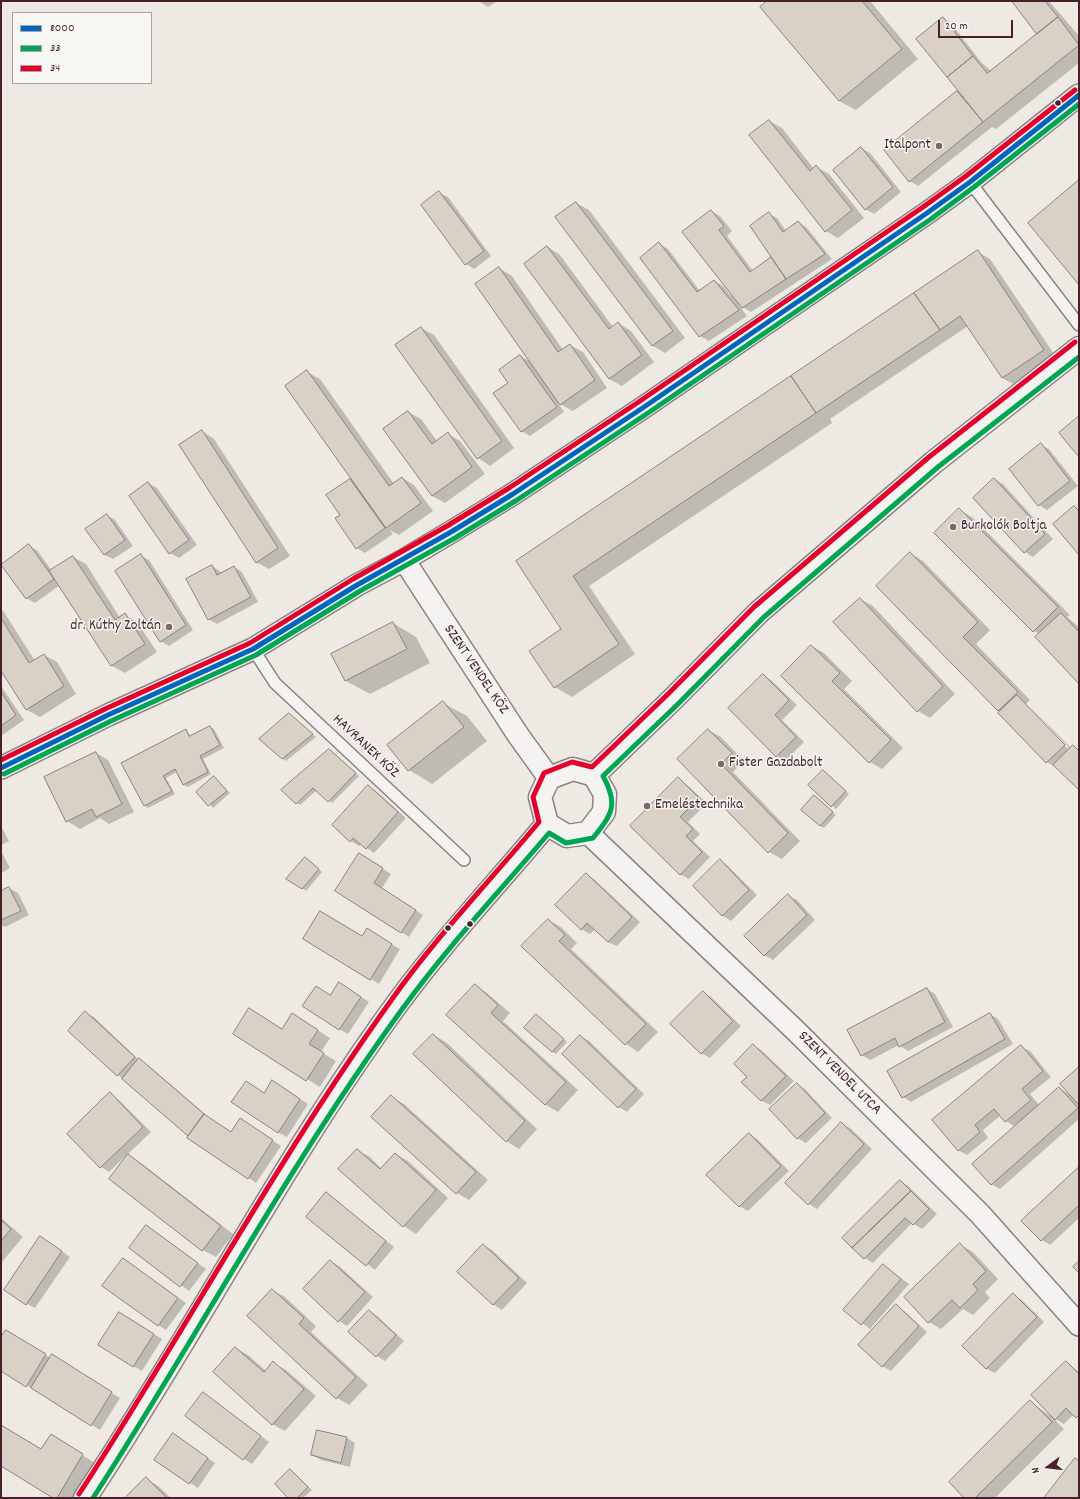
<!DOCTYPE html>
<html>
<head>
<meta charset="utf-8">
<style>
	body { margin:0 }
	#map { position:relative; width:1080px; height:1499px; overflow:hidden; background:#eeeae3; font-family:Dekko,sans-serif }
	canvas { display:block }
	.frame { position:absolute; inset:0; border:2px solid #4a1f2b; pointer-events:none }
	.legend { position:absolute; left:12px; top:12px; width:140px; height:72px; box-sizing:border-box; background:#f6f6f2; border:1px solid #b1a0a2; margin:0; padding:5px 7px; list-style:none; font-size:12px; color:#4a1f2b }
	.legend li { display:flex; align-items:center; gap:8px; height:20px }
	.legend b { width:20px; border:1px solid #b1a0a2 }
	.north { position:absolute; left:1028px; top:1447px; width:40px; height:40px; -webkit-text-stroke:3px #f6f6f2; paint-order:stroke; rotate:255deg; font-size:11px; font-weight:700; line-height:16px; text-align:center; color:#4a1f2b }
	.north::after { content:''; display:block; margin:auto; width:14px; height:18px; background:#4a1f2b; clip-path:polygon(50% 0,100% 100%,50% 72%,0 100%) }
	.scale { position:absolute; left:938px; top:20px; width:75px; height:18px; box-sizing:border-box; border:2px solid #4a1f2b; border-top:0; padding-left:5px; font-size:12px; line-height:14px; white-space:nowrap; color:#4a1f2b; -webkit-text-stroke:3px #f6f6f2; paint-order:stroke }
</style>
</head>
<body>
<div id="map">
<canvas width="1080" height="1499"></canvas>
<div class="frame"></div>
<ul class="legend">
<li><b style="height:5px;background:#0065bd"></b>8000</li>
<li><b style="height:5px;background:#00a651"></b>33</li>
<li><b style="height:5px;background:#e4002b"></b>34</li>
</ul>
<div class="north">N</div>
<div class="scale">20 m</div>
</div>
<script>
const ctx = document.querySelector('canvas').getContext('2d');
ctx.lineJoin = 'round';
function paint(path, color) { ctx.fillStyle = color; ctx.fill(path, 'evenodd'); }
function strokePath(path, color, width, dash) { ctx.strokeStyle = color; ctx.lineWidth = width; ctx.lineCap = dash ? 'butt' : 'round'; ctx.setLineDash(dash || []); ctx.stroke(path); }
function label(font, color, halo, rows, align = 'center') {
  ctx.font = font + ' Dekko,sans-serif'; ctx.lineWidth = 3; ctx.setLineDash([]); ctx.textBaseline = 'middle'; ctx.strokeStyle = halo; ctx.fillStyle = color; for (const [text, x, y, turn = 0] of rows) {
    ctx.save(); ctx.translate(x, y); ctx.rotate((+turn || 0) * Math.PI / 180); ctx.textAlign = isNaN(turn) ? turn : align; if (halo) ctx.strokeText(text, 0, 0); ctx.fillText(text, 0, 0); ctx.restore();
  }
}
paint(new Path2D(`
	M479,1H497L488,7Z
	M768,1H870L918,59L856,110L839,101L761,7Z
	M1013,1H1049L1079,36V63L996,129L992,127L918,186L910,181L957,92L961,94L943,18L951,23L981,62L991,71L1038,34Z
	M769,121L782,128L814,169L816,167L829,174L864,218L838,238L826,231Z
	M861,148L870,153L901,192L874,214L865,209Z
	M439,193L448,197L491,256L474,269L466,264Z
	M576,203L589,210L685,338L665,353L653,346L557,218Z
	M711,211L720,216L732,231L727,236L753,271L773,257L769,214L777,218L786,231L798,222L806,227L832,259L751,312L739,305L747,316L709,341L700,336L659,244L668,249L700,291L715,281L723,286L731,296L733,295Z
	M548,247L560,255L613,327L618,323L631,331L654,362L622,386L609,379L525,264Z
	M978,252L990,259L1056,357L1015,385L1002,378L968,326L830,419L832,423L589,586L635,654L572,697L555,687L563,629L518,561Z
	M499,268L512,276L563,350L570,345L583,352L607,388L573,411L558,403L564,412L530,436L521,431L510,383L520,356L531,362Z
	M421,328L434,335L514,448L490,466L478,458Z
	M307,372L320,379L394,484L402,478L414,485L433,511L399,535L390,530L393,534L365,553L357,548L341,515L350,480L355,482Z
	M408,412L421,419L437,441L448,434L460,441L485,474L445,503L432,496Z
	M202,431L214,439L290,556L269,569L256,562Z
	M1041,445L1049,449L1078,486L1047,510L1039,505Z
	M994,479L1003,484L1053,539L1033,557L1025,552L974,498Z
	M148,483L157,488L197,545L179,558L170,553Z
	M959,510L972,517L1070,615L1067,617L1079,627V683L1040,634L1034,631Z
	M107,515L115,520L133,546L113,559L105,555Z
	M29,546L37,550L52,571L73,557L86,564L120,618L125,615L137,622L157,652L125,673L112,666L60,585L35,603L26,598Z
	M910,553L923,561L990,630L976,644L1030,700L1027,703L1071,748L1073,746L1079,750V789L1055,767L1047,762L1001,712L877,586ZM1027,703L1069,748L1068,749L1025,705Z
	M141,556L149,560L193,630L169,646L160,641Z
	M212,566L222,573L234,567L242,572L258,602L217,624L208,619Z
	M860,599L873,606L955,694L930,718L918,711Z
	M1,610L4,612L35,661L44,655L57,662L76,694L40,717L27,710L1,669Z
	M393,623L416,637L430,663L370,694L346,681L332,654Z
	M812,646L824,653L852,681L844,689L903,748L882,769L870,762Z
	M763,675L771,680L797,705L782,720L804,742L785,761L777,756Z
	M1,686L24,720L1,736Z
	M443,703L467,716L487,741L432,784L409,770Z
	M290,714L316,737L286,761L282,758Z
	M210,727L214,729L224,748L203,759L211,774L188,787L184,785L177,772L166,778L175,794L148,808L144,805L186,730L191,736Z
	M708,730L721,737L744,761L733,772L800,841L782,859L769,852L678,759Z
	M96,753L108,760L134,812L109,824L100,818L80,829L67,821Z
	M333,753L359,776L332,803L317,790L300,805L297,803Z
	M823,771L849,794L836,809L810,785Z
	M215,778L230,793L213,808L197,792Z
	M678,779L686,784L707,803L688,822L700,834L693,841L710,857L689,879L680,874Z
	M368,786L376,791L406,818L374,853L361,844L359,846L351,841Z
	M818,799L836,815L824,828L820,826Z
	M1,826L9,841L1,845Z
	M1,851L10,868L1,873Z
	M368,859L391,874L382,888L423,915L409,937L336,891Z
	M309,860L322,872L306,891L302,888Z
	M720,861L728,866L757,895L731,921L723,916L694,886Z
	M586,874L594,879L640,922L617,946L608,942L595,929L590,934L581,929Z
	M9,888L18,893L29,915L5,927L1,925V892Z
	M788,896L797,900L815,920L773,960L764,955Z
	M548,920L561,927L577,943L571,949L658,1032L638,1052L626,1044L523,946Z
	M367,930L400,949L379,984L305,938L362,937Z
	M475,985L487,993L510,1013L503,1021L578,1090L558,1112L546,1105L448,1015Z
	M347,988L369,1002L348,1034L339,1029Z
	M927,989L935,994L953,1027L908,1051L899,1045L870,1060L862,1055Z
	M703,992L711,997L741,1026L710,1058L701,1053Z
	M86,1013L94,1017L139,1060L148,1065L212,1120L231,1133L248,1124L281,1146L256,1183L190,1136L118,1075L69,1031Z
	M990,1014L998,1019L1013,1044L911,1102L903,1097Z
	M536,1015L567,1042L556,1054L552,1052Z
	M305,1022L330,1038L321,1052L336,1061L320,1087L234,1034L283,1030Z
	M433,1035L446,1042L537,1129L519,1149L506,1141Z
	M580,1036L589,1041L644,1094L627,1112L619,1107Z
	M753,1045L761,1050L794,1081L770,1105L762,1101L743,1082L748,1077Z
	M1021,1047L1030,1051L1051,1077L1030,1094L1040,1106L1060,1088L1070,1095L1079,1068V1119L1000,1189L991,1184L1021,1122L1020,1121L1014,1126L1006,1121L1001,1115L983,1130L988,1138L967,1155L958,1150Z
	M797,1084L805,1089L832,1118L806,1143L797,1138Z
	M281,1086L308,1104L287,1137L278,1132L264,1094Z
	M110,1094L118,1099L151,1132L109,1172L101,1167L69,1134Z
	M391,1097L404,1104L488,1180L469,1200L457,1193Z
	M841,1124L850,1128L872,1149L817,1209L809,1204Z
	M749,1134L757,1139L789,1171L748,1211L739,1206Z
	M357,1150L370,1157L382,1169L395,1154L408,1161L448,1198L416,1234L404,1226L340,1169Z
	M128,1156L141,1163L233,1234L216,1257L203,1250L111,1178Z
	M1079,1168V1218L1050,1245L1042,1240Z
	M900,1181L908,1186L937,1214L922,1229L912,1223L873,1263L865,1258Z
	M326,1193L394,1247L375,1270L307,1216Z
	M1,1218L23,1237L1,1263Z
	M147,1226L206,1269L189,1291L130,1248Z
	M49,1242L70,1257L35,1308L27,1304Z
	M483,1245L492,1250L527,1283L502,1310L494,1305L458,1272Z
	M960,1245L973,1252L998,1279L985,1292L990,1298L973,1315L963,1309L941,1329L929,1322Z
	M123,1259L186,1303L166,1330L158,1325Z
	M330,1261L339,1266L373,1297L347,1326L339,1321Z
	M883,1265L909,1284L870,1329L845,1310Z
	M272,1290L285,1297L316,1326L311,1332L368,1385L349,1405L337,1398Z
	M1013,1295L1022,1300L1044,1322L995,1373L987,1369L964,1346Z
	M896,1306L904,1311L927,1332L891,1371L882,1366Z
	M369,1311L377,1316L404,1341L385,1361L377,1356Z
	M128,1318L162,1339L142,1371L133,1366Z
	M14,1336L51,1358L61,1361L120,1398L100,1430L1,1370V1339Z
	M235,1348L248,1355L266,1371L273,1363L286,1370L316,1396L285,1431L272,1424Z
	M1066,1362L1079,1372V1418L1074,1414L1064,1424L1052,1417L1064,1429L995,1498H966L1031,1402L1049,1415L1050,1413Z
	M203,1393L269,1442L252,1464L244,1459Z
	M1,1425L42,1450L63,1443L95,1463L74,1498H55L1,1465Z
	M347,1438L355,1443L350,1467L321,1460L312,1455Z
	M181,1439L215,1463L198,1488L155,1460Z
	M291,1470L312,1490L303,1498H290Z
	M146,1479L158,1486L171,1498H127Z`), '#0003');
const building = new Path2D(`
	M767,1H862L902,49L839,101L760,7Z
	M1012,1H1045L1058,17L1037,34Z
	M943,17L973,56L947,77L916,39Z
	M1058,17L1079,45L983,122L947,77L973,56L987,73Z
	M957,91L983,122L909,182L884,150Z
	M769,120L810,171L816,165L852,210L825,232L749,135Z
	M861,147L893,187L865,210L833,170Z
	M1079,180V285L1028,223Z
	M439,191L484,251L465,265L421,205Z
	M576,202L673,331L652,346L555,217Z
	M711,210L724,226L719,230L750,272L771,257L786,279L742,308L682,232Z
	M769,212L783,232L798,221L825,254L786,279L750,226Z
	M659,242L697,292L714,280L739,310L699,337L640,258Z
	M547,246L609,329L618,322L642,355L609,379L524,264Z
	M978,250L1044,350L1002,378L960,316L940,330L914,293Z
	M499,267L558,352L570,344L595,380L560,405L475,284Z
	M914,293L940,330L816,413L791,376Z
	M421,327L502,441L477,459L395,345Z
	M520,355L557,407L521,432L493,393L508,383L499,370Z
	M307,370L389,486L402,477L421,503L386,528L285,386Z
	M791,376L816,413L573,576L619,644L554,688L529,651L561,629L516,561Z
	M408,411L432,444L448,432L472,467L432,496L383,429Z
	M1079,416V457L1059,433Z
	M202,430L278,548L256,563L179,445Z
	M1041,443L1070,481L1038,506L1009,469Z
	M994,478L1045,534L1024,553L973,498Z
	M350,479L385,528L356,549L335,518L340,515L326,495Z
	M148,482L189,540L169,554L129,496Z
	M1074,506L1079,511V555L1053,524Z
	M959,508L1058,607L1033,632L934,533Z
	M107,514L125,540L104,555L85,529Z
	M29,544L54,579L26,599L1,565Z
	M910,552L978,622L963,637L1018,692L998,711L876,586Z
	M141,554L186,625L160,642L115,571Z
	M73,556L115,620L125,613L145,644L111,666L49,571Z
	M212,565L217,575L234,566L251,597L208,620L186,579Z
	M860,598L943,686L917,712L833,622Z
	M1061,613L1079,632V684L1035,637Z
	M1,618L29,663L44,654L64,686L26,710L1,671Z
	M393,622L407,649L345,681L331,654Z
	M811,645L840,673L832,681L891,740L869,763L781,676Z
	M763,674L789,700L775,715L796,737L776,757L728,708Z
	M1,692L16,715L1,726Z
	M1017,695L1065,745L1046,763L998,713Z
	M443,701L464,727L408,771L387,745Z
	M289,713L313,734L282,759L259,739Z
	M210,726L220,745L200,756L208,772L183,785L175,769L163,776L172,791L144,806L121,763L186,729L189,736Z
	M708,729L732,753L721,764L788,833L768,853L677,759Z
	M1073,745L1079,751V790L1053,765Z
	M329,749L356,773L328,802L313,788L296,804L281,790Z
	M96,752L122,804L96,817L92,809L66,822L44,777Z
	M823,770L846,791L831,807L808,785Z
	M214,776L227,791L208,806L196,792Z
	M678,777L699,798L680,817L693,829L686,836L702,852L680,875L630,826Z
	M368,785L398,812L366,849L353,838L350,842L332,825Z
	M814,795L833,812L820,826L801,810Z
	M359,853L383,868L374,883L416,910L401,933L335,891Z
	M305,857L319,869L302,889L286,879Z
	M720,859L749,890L722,916L693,886Z
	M586,873L632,917L608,942L587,923L581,930L555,905Z
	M9,887L21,911L1,920V891Z
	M788,894L807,915L764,956L744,936Z
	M320,911L362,936L367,928L392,944L370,980L303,939Z
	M548,919L565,935L559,941L646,1024L625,1045L521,946Z
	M339,982L361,997L339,1030L302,1006L316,986L330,995Z
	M475,984L498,1005L491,1013L566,1082L545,1105L446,1015Z
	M927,988L945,1022L899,1047L895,1038L861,1056L847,1030Z
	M703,991L733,1021L701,1054L670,1024Z
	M249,1008L282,1029L292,1013L318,1030L309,1044L324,1053L306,1081L233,1034Z
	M85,1011L135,1057L117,1076L68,1031Z
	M990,1013L1005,1039L902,1098L887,1071Z
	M536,1014L564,1039L552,1052L524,1028Z
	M433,1034L525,1121L506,1142L413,1054Z
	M580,1035L636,1089L618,1108L562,1054Z
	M753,1044L786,1076L761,1101L741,1082L747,1077L734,1064Z
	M1021,1045L1043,1071L1022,1089L1031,1100L1005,1122L994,1109L975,1125L980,1132L958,1151L932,1120Z
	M139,1058L204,1114L188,1136L122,1079Z
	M1079,1067V1105L1060,1084Z
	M272,1080L300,1099L278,1133L231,1102L246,1081L264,1093Z
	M797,1083L825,1113L797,1139L769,1109Z
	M1059,1087L1078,1108L991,1185L972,1164Z
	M110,1092L143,1127L100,1168L67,1134Z
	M391,1095L476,1172L456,1194L371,1117Z
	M204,1114L231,1132L240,1118L273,1140L248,1179L187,1138Z
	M841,1122L864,1144L808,1205L785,1183Z
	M749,1133L781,1166L739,1207L706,1175Z
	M357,1149L380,1169L395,1153L436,1190L403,1227L338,1169Z
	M128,1154L221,1226L202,1251L109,1179Z
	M1079,1167V1205L1041,1241L1021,1221Z
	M900,1180L911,1191L852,1248L842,1238Z
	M911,1191L929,1209L913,1225L905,1218L864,1259L852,1248Z
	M326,1192L386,1241L366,1266L306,1217Z
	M1,1220L11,1229L1,1241Z
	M146,1225L198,1263L180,1287L129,1248Z
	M40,1236L62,1251L26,1305L4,1290Z
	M960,1243L986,1271L973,1284L978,1290L960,1308L952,1300L928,1323L904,1297Z
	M483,1244L519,1278L493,1305L457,1272Z
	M123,1258L178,1298L158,1326L102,1286Z
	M330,1260L365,1292L338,1322L303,1289Z
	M1079,1261V1273L1073,1267Z
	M883,1264L901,1279L861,1325L843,1310Z
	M272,1289L304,1318L299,1324L356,1377L336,1399L247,1316Z
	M1013,1293L1037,1317L986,1369L962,1346Z
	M896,1304L919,1326L882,1367L858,1345Z
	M369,1310L396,1335L376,1357L348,1332Z
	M119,1312L154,1334L133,1367L98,1345Z
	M6,1330L46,1354L26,1387L1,1371V1337Z
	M235,1347L264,1372L273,1361L304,1389L272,1425L213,1372Z
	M52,1354L112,1392L91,1426L31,1388Z
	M1066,1361L1079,1374V1415L1076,1418L1066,1408L1055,1420L1031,1395Z
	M203,1392L261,1436L243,1460L185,1416Z
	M1030,1400L1052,1422L975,1498H964L949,1482Z
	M1,1425L41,1449L51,1434L83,1454L57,1498H53L1,1466Z
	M317,1430L347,1437L341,1463L311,1455Z
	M173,1433L208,1458L189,1484L154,1460Z
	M1075,1458L1079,1461V1498H1044Z
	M290,1469L308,1487L297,1498H288L275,1484Z
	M146,1477L167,1498H125Z`);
paint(building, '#dad1c6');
strokePath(building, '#8c8281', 1);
const lane = new Path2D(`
	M970,182L1079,325
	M253,649L275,683L464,860`);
const street = new Path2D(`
	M404,560L518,735L549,778
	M1,768L108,715L253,649L357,585L404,560L451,532L513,494L644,407L927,213L970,182L1079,95
	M588,833L796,1031L980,1214L1079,1325`);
const secondary = new Path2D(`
	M573,769L594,775L605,794L604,812L588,833L567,836L547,824L540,797L549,778Z
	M594,775L673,699L759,612L934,462L1079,348
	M85,1498C193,1336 282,1162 397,1004C443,941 497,884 547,824`);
strokePath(lane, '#8c8281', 14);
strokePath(street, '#8c8281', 24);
strokePath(secondary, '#8c8281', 25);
strokePath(lane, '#f4f3f1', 11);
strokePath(street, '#f4f3f1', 21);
strokePath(secondary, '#f4f3f1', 22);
strokePath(new Path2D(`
	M1,768L108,715L253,649L357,585L451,532L513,494L644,407L927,213L970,182L1079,95`), '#0065bd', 5);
strokePath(new Path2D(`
	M4,774L111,721L256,655L360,591L455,538L517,500L648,413L931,219L974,187L1079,104
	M93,1498C198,1336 289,1164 403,1008C448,946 500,891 549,833L566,843L593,838C612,814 619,805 603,776L678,704L764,617L938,467L1079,357`), '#00a651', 5);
strokePath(new Path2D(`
	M1,760L105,709L250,643L353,579L447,526L509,488L640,401L923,207L966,176L1075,90
	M79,1494C185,1331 277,1160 390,1002C435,938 489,882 539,822L533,797L544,773L572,762L592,767L668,694L754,607L929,457L1075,342`), '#e4002b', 5);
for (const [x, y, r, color] of [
	[1058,103,3.5,"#4a1f2b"],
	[939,146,4,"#83666b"],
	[953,527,4,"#83666b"],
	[169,627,4,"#83666b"],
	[721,764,4,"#83666b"],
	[647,806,4,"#83666b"],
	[470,924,3.5,"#4a1f2b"],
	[448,928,3.5,"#4a1f2b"]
]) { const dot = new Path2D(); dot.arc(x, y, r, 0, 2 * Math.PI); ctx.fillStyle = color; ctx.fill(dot); strokePath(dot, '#f6f6f2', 1.5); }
label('15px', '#4a1f2b', '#f6f6f2', [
	["Italpont",931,146,"right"],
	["Burkolók Boltja",961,527],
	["dr. Kúthy Zoltán",161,627,"right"],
	["Fister Gazdabolt",729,764],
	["Emeléstechnika",655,806]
], 'left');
label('15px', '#4a1f2b', '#f6f6f2', [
	["SZENT VENDEL KÖZ",475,670,56],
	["HAVRANEK KÖZ",365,747,43],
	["SZENT VENDEL UTCA",839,1074,45]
]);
</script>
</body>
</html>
